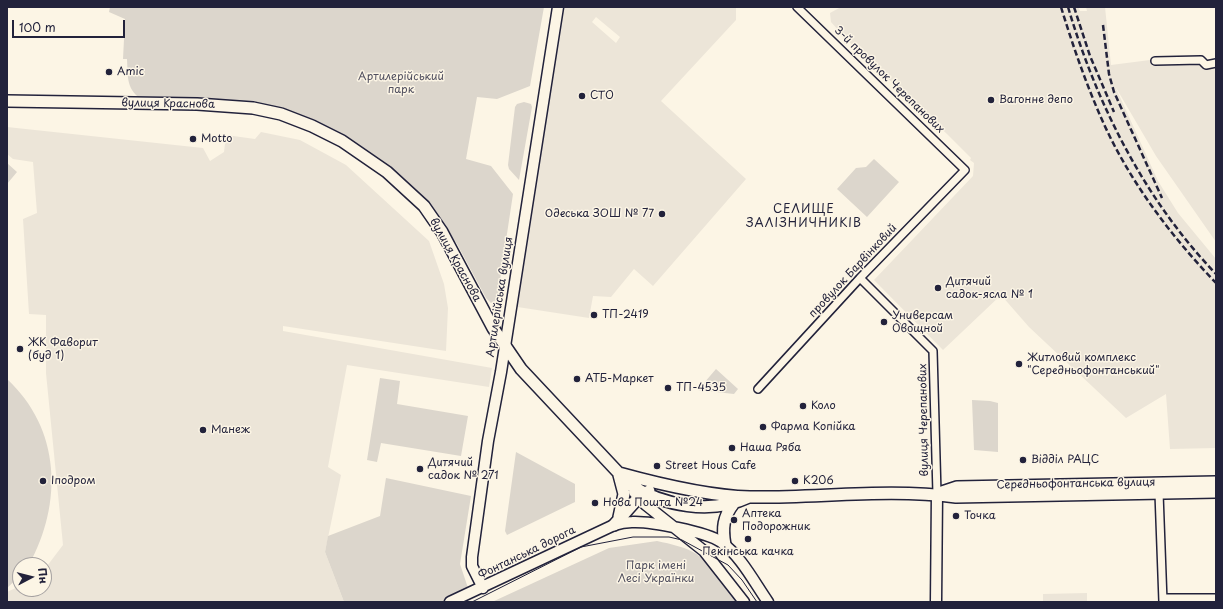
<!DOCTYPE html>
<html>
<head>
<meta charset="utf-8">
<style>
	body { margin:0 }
	#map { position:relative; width:1223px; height:609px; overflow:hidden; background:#fcf5e5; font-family:"Playpen Sans",sans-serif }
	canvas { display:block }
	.frame { position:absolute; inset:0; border:8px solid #22223b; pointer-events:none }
	.north { position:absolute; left:12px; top:557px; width:40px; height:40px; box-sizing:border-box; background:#fcf5e5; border:1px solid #a5a1a1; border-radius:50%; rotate:83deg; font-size:11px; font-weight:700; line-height:16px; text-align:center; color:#22223b }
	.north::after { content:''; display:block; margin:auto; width:14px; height:18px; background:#22223b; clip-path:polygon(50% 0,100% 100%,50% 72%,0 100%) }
	.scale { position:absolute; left:12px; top:20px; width:113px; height:18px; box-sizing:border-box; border:2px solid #22223b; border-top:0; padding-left:5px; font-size:12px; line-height:14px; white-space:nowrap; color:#22223b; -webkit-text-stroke:3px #fcf5e5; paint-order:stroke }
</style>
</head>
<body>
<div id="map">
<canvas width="1223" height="609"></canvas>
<div class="frame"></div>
<div class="north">Пн</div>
<div class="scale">100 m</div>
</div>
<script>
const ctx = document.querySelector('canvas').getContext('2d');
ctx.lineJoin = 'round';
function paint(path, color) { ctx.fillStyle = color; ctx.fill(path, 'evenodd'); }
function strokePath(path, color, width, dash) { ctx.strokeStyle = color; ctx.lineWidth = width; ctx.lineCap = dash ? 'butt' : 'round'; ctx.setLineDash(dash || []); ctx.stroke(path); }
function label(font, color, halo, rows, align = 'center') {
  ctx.font = font + ' "Playpen Sans",sans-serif'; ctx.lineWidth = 3; ctx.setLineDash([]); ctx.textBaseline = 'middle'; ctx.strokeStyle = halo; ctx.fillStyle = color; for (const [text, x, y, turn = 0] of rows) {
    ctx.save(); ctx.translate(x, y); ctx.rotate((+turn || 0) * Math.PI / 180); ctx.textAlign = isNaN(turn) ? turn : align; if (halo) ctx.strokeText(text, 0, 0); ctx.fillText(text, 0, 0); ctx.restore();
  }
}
paint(new Path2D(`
	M558,7H736V20L661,101L746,179L653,286L634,269L611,297L593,296L589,318L511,306ZM596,17L620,37L616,43L592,22Z
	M841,7H1078L1080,11H1087L1086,7H1105L1111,65L1150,60L1152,66L1200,64L1205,69H1216V242L1156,156L1115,86L1158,181L1178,213L1216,259V448L1170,449L1166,394L1126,418L1029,327L1001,295L943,350L874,280L973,176L974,163L970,160L971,158L947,134L847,40L831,22L830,13Z
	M7,127L203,148L210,161L224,152L226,135L255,139L261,132L300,140L346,165L429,241L444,284L448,308L446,351L283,326V331L492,368L489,387L347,365L328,467L341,475L325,552L344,602H7V592L20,586V589H44V570L63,545L46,373V315L29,314L23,219L37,213L33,162L13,159L7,154Z
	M1087,593V602H1043V594Z`), '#ece5d8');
paint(new Path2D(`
	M110,7H544L530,86L497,99L477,97L466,159L491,166L513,194L497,300L491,303L486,298L457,244L423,197L376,157L347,139L306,119L144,101C126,90 128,78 127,59H123L125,19L109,12Z
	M524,102L531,104L532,107L519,180L509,169L508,165L515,107L517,104Z
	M874,159L899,182L867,217L837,189L856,168L866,167Z
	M7,163L17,172L7,184Z
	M716,369L738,389L734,394L698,390Z
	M380,378L400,381L397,404L468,416L461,456L381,443L377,462L367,460Z
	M7,379C61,429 63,503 29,565H20V576L7,588Z
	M972,400L990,401L998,403V452L974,450Z
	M516,452L575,484V502L507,535L505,531Z
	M386,478L471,496L460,564L469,591L447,602H344L325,552L328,536L380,516Z
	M657,541C671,544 686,547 698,555C713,565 727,587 737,602H492L609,548Z`), '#dcd6cc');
const street = new Path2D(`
	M1155,61L1201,60L1206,65L1216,63
	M860,278L933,351L937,494
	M758,389L860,278L965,170L797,7
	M1159,493L1163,602
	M1163,598H1216`);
const secondary = new Path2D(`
	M634,492L646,505L704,551L744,602
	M483,588L472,566V557L488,441L501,372L558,7
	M450,602L614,525C620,523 626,522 632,522C650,521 707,532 721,542C741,556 754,582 768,602
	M936,602L937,494`);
const primary = new Path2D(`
	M7,101L197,104L253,108L281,114L312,126L342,141L387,172L424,206L442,232L493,328L521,369L629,484C663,506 711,515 749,497
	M619,473C659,484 708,496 750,497C819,498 888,488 956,497L1216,492
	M619,475L624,494L619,517
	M939,493L957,487L1216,482
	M614,525L639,497L649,491
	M725,545C722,528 723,517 734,503`);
strokePath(street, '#22223b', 10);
strokePath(secondary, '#22223b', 13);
strokePath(primary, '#22223b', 14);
strokePath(street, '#fcf5e5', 7);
strokePath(secondary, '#fcf5e5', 10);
strokePath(primary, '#fcf5e5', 11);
strokePath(new Path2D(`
	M472,602L581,547L633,537H669L682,540L728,565L742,580L757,602`), '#22223b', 1);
strokePath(new Path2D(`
	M1061,7C1073,46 1086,84 1103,122C1130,182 1171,236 1216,283
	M1068,7C1097,105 1145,200 1216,274
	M1074,7L1090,56L1114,112
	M1103,25L1109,74L1114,92L1162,198`), '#22223b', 2.5, [6, 3]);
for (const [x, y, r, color] of [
	[109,72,4,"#22223b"],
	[582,96,4,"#22223b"],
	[991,100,4,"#22223b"],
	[193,139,4,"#22223b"],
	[662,214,4,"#22223b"],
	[938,288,4,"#22223b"],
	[594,315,4,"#22223b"],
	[884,322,4,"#22223b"],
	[20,349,4,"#22223b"],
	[1019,364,4,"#22223b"],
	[577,379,4,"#22223b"],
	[668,388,4,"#22223b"],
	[803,406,4,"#22223b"],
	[763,427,4,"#22223b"],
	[203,430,4,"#22223b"],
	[732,448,4,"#22223b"],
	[1023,460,4,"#22223b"],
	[657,466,4,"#22223b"],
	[420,469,4,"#22223b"],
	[43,481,4,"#22223b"],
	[795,481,4,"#22223b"],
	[595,503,4,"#22223b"],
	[956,516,4,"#22223b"],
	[734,520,4,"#22223b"],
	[748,539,4,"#22223b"]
]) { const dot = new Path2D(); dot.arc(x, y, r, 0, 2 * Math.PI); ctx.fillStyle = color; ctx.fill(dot); strokePath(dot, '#fcf5e5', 1.5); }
label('11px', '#22223b', '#fcf5e5', [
	["Amic",117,72],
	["СТО",590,96],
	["Вагонне депо",999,100],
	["Motto",201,139],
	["Одеська ЗОШ № 77",654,214,"right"],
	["Дитячий",946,282],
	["садок-ясла № 1",946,295],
	["ТП-2419",602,315],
	["Универсам",892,316],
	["Овощной",892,329],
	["ЖК Фаворит",28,343],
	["(буд 1)",28,356],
	["Житловий комплекс",1027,358],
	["\"Середньофонтанський\"",1027,371],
	["АТБ-Маркет",585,379],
	["ТП-4535",676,388],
	["Коло",811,406],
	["Фарма Копійка",771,427],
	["Манеж",211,430],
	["Наша Ряба",740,448],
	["Відділ РАЦС",1031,460],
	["Дитячий",428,463],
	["садок № 271",428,476],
	["Street Hous Cafe",665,466],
	["Іподром",51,481],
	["К206",803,481],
	["Нова Пошта №24",603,503],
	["Аптека",742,514],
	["Подорожник",742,527],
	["Точка",964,516],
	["Пекінська качка",748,552,"center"]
], 'left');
label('11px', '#504f5f', '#fcf5e5', [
	["Артилерійський",401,77],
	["парк",401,90],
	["Парк імені",656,566],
	["Лесі Українки",656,579]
]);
label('11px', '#22223b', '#fcf5e5', [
	["3-й провулок Черепанових",889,80,44],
	["вулиця Краснова",168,104,1],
	["вулиця Краснова",455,260,61],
	["провулок Барвінковий",853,271,-47],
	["Артилерійська вулиця",500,297,-81],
	["вулиця Черепанових",924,420,-91],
	["Середньофонтанська вулиця",1076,484,-1],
	["Фонтанська дорога",527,553,-26]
]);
ctx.letterSpacing = '1px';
label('12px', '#22223b', '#fcf5e5', [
	["СЕЛИЩЕ",804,210],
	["ЗАЛІЗНИЧНИКІВ",804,224]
]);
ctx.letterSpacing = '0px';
</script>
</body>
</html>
